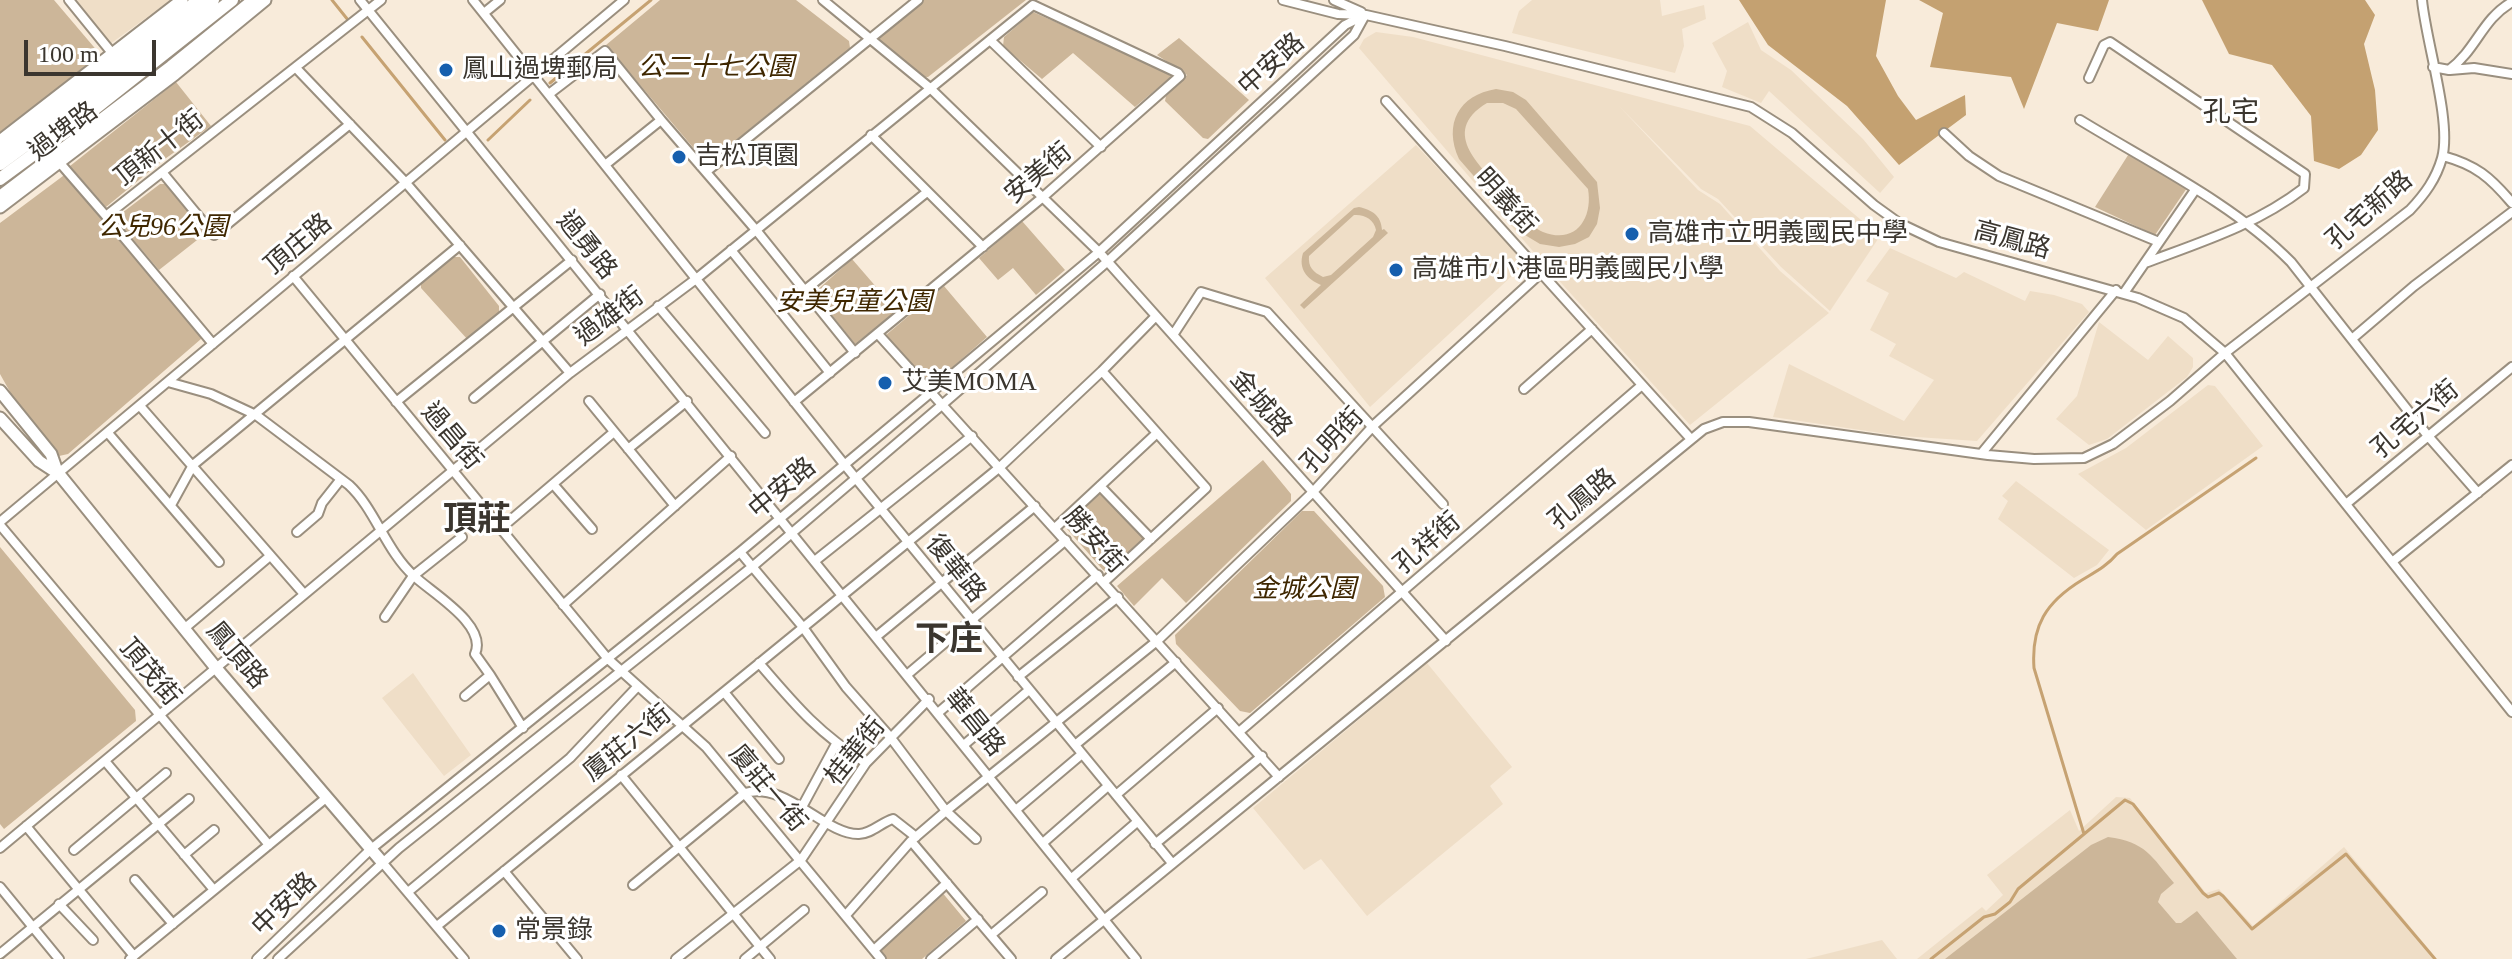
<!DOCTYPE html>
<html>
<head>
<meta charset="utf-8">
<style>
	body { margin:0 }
	#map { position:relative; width:2512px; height:959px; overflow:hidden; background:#f8ebda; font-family:"Times New Roman",serif }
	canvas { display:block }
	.scale { position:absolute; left:24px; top:40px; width:132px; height:36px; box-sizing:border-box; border:4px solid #3b362f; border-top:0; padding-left:10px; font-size:24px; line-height:28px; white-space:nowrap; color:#3b362f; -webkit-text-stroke:6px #fff; paint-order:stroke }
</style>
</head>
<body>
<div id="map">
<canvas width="2512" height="959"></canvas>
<div class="scale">100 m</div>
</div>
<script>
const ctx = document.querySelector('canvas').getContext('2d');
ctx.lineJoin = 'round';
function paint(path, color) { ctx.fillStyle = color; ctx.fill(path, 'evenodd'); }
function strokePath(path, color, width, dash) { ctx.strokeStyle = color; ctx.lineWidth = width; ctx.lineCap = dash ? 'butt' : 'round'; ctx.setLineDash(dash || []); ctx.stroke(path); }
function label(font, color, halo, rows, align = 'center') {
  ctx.font = font + ' "Times New Roman","Noto Sans TC",serif'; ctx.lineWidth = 6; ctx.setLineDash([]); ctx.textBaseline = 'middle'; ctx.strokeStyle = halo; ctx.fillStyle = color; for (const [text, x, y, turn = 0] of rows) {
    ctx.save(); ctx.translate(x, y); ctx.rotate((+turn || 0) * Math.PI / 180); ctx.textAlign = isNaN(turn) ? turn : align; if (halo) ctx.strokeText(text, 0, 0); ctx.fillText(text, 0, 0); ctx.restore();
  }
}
paint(new Path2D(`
	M77,0H171L110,44Z
	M1532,0H1660L1662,16L1704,5L1706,19L1682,29L1684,46L1675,73L1512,33L1519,11Z
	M1748,22L1761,50L1791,70L1863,139L1894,177L1880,193L1769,91L1761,103L1722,87L1727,71L1712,43Z
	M1376,32L1413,37L1750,126L1880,236L1830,311L1781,267L1718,199L1701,189L1619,106L1698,190L1720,204L1780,271L1829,313L1690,425L1543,263L1359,48L1364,39Z
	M1416,145L1526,263L1370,407L1265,278Z
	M1890,248L1956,278L1964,272L2025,301L2030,291L2054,295L2082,304L2089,312L1977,441L1901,436L1773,417L1789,364L1904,421L1934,380L1889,356L1896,344L1870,330L1889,293L1866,281Z
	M2099,322L2148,360L2168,336L2193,358V367L2187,377L2107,439L2089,445L2056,419L2077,396Z
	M2208,385L2215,386L2263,446L2146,530L2078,474L2126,448Z
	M2016,481L2109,550L2097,565L2074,578L1998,519L2008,501L2002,496Z
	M1427,663L1512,767L1490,786L1503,804L1367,916L1321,859L1304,870L1253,808Z
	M413,673L471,755L444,776L382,698Z
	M2116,797L2130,798L2206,893L2219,889L2253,926L2344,847L2437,959H1917L1982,907L1986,911L2003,895L1987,875L2070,810L2079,831Z
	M1882,940L1897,959H1806Z`), '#efdec7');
paint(new Path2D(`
	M0,0H54L99,53L97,61L0,132Z
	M660,0H796L849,41L850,48L713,159L702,158L606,45Z
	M924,0H1026L928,77H920L880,46L879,38Z
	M1033,12L1166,71L1171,77L1135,107L1073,53L1042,79L1003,46L1004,37Z
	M1179,38L1249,100L1208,139L1203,138L1165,101L1166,96L1187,75L1157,55Z
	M176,82L211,126L162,161L106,207L70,166Z
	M1496,89L1513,92L1526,100L1597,182L1600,208L1597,224L1589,237L1575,244L1559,247L1540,244L1525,235L1459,159C1443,124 1459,95 1496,89ZM1487,103H1503L1516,109L1588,189C1593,218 1576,245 1543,232C1529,226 1518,207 1508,197C1484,169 1437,133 1487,103Z
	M2130,152L2187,188L2155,235L2095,207Z
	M67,173L201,331V339L68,454L59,456L14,399L0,374V223Z
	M160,184H166L206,233L159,270L119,223L118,216Z
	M1359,207C1372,210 1381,215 1382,230L1384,229L1388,233L1304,309L1300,305L1321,285C1307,279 1298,269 1303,253L1354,208ZM1354,215C1364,214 1374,219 1376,230L1373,237L1331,275L1323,277C1313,272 1308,267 1309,256Z
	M1022,221L1065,270L1036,295L1013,268L998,280L979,258Z
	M453,257H460L499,306V314L468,340L421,288V284Z
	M852,259L897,311L855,344L814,293Z
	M944,286L987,337L931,386L925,385L886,339V335Z
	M1263,460L1291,494V501L1186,603L1162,578L1134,606L1117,586Z
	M1098,493L1104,494L1143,537L1144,542L1108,572L1103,570L1067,529V522Z
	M1302,511H1314L1383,586L1385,597L1250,713L1240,711L1176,644L1175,635Z
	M0,547L135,710L136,721L4,829L0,824Z
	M2108,837C2146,842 2151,856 2174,883L2161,894L2158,902L2176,923H2181L2197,911L2237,959H1945L2091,845Z
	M941,891L966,921L922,959H885L876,948Z`), '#ccb699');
paint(new Path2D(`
	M1739,0H1886L1876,56L1898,96L1916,120L1965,95L1966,115L1899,165L1847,106L1768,45Z
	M1919,0H2109L2098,31L2057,23L2024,109L2011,77L1930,67L1943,13Z
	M2202,0H2365L2375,15L2364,44L2375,90L2378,130L2361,155L2339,169L2314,161L2311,116L2272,65L2229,54Z`), '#c4a171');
strokePath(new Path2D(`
	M332,0L348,20
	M362,37L445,140
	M550,83L651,0
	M488,140L530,100
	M2084,834L2034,668C2031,626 2046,602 2082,580C2095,572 2107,566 2117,554L2256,458
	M1931,959L1984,917L1995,914L2010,902L2018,889L2125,800L2133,804L2203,893L2208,897L2219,893L2223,896L2252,929L2346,854L2435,959`), '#c6a272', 3);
const minor = new Path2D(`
	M69,0L112,53
	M360,0L1136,959
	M473,0L844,464L1172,863
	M823,0L930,88L1099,252L1446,641
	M1283,0L1338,14L1366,15L1505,46L1751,107L1792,133L1874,205L1899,223L1939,242L2138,298L2184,318L2225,353L2512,712
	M1334,0L1361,12
	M484,13L500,0
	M990,40L1101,147
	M2433,67L2449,70C2477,49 2482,19 2512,2
	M297,69L406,183L570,373
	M2450,70L2474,68L2512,74
	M2089,78L2104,45L2110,42L2305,174L2304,188C2256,225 2201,242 2145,263
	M549,94L605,51L661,120
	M1386,101L1690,438
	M2080,120C2150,163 2234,204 2291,262L2428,436L2478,493
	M1944,133L1969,156L1999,176L2159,242
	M871,135L983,247
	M2443,156C2476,165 2490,177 2512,203
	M60,163L106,216
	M605,165L661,120L756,230L855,353
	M707,171L918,0
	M162,172L214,235L350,124
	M731,250L830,373
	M293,276L608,659L706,747L881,959
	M805,290L927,192
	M2124,293L2195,190
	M658,306L765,433
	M878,334L1279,777
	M1173,335L1201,292L1267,312L1443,504
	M2353,338L2414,286L2512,212
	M213,344L106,216L381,0
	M1102,371L1206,488L1104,582
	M168,382L211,394L256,415L349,485C375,509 386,551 414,576C432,593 488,625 475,654L490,675
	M1524,389L1592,329
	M474,398L600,294
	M589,401L675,506
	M396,402L572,260
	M140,406L304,594
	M108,433L219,562
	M628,449L687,401
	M1981,454L2116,290
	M553,484L592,529
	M1100,486L1151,539
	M2346,504L2512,367
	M171,505L193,465L460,245
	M0,522L624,0
	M0,525L269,845
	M1055,528L1157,433
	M500,529L614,432
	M297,532L318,514L322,503L341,479
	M740,552L802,626L846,687L891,738L946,811L976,839
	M816,560L972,436
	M2392,562L2512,465
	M563,605L731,456
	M385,617L413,576L462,537
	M185,628L270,556
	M877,636L1035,506
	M759,663C795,705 818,733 866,763
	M908,674L1066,540
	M1018,677L1118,597
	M724,692L779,759
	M465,696L490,675L523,728
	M939,712L1098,575
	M1239,732L1642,385
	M965,744L1029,690
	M1075,745L1176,662
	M105,761L214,890
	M621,775L770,959
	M1116,795L1218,708
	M802,807L836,744
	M1017,809L1082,754
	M26,826L134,956
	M911,841L1011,959
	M1044,842L1108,786
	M1155,844L1262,756
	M0,848L570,373L696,279L1033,5L1178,73L1180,76L1043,197L794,402
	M74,850L166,773
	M184,855L214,830
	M382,862L464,959
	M504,871L577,959
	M1073,877L1137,822
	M135,880L173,924
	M633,885L745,793C786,781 825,835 859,834C871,834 882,822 893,819L916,837
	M0,887L59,959
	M408,892L570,758L638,686
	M59,904L93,940
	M846,915L911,841L946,811L1157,641L1312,493L1374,425L1542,272
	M437,926L1000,467L1102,371L1156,316
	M991,935L1042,892
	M874,950L947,883
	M0,954L189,799
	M130,959L326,798
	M257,959L371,849L740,552L1099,252L1345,25L1365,15
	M278,959L399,848L752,567L943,404L1108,261L1354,35L1365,15
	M676,959L801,860L866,763L929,699
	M745,959L804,910
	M931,959L978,919
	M1056,959L1704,429L1723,422H1749L1988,455L2034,459L2084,458L2113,444L2170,401L2225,353L2410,210C2425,194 2436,179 2442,158C2452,122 2426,42 2422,0`);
const major = new Path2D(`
	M0,141L182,0
	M0,207L175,74L265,0
	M0,391L51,454L58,474
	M0,418L39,461L59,474L216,668L382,862`);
const highway = new Path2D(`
	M0,151L199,0
	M0,164L75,109L213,0
	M0,179L83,118L232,0
	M0,197L171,67L254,0`);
strokePath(minor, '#9a8f7f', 12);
strokePath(major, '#9a8f7f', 15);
strokePath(highway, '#9a8f7f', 16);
strokePath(minor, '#fff', 8);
strokePath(major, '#fff', 11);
strokePath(highway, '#fff', 12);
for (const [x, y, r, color] of [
	[446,70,8,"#165fae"],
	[679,157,8,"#165fae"],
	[1632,234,8,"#165fae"],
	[1396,270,8,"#165fae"],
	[885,383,8,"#165fae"],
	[499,931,8,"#165fae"]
]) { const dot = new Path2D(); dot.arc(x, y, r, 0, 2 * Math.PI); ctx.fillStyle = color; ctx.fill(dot); strokePath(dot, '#fff', 3); }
label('26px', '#3b362f', '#fff', [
	["中安路",1272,65,-42],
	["過埤路",64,132,-37],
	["頂新十街",160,149,-38],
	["安美街",1039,174,-40],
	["明義街",1505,202,48],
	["孔宅新路",2370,211,-41],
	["高鳳路",2012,241,15],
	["頂庄路",299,245,-40],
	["過勇路",586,246,51],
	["過雄街",610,317,-37],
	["金城路",1260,404,49],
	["孔宅六街",2416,420,-40],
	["過昌街",451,437,50],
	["孔明街",1333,441,-47],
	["中安路",783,489,-40],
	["孔鳳路",1583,500,-40],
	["勝安街",1094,541,48],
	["孔祥街",1428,544,-41],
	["復華路",955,569,51],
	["鳳頂路",236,656,50],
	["頂茂街",149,673,50],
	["華昌路",974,723,51],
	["廈莊六街",628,744,-39],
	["桂華街",856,752,-51],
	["廈莊一街",767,789,50],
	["中安路",285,905,-44]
]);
label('italic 26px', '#3f2700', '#fff', [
	["公二十七公園",716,68],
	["公兒96公園",163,228],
	["安美兒童公園",854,303],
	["金城公園",1304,590]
]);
label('26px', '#3b362f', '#fff', [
	["鳳山過埤郵局",462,70],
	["吉松頂園",695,157],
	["高雄市立明義國民中學",1648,234],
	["高雄市小港區明義國民小學",1412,270],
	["艾美MOMA",901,383],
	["常景錄",515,931]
], 'left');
label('28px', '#3b362f', '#fff', [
	["孔宅",2231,114]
]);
label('bold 34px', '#3b362f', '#fff', [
	["頂莊",477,521],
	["下庄",949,641]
]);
</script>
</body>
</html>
